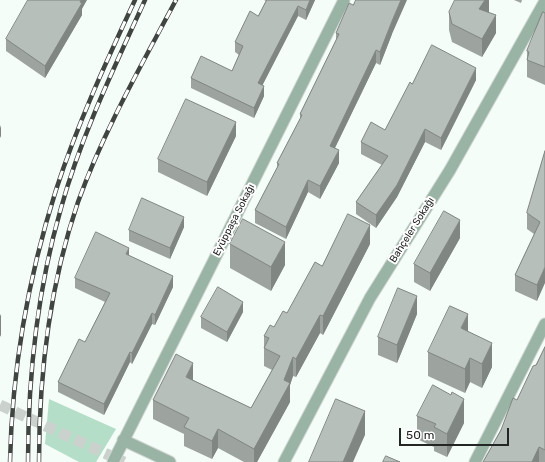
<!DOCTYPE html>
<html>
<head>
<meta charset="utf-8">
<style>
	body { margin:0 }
	#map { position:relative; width:545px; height:462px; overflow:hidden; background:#f5fdf8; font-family:Rubik,sans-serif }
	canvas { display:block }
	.scale { position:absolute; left:399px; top:428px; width:110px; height:18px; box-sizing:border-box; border:2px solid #232624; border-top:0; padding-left:5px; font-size:12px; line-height:14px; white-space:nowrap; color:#232624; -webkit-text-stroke:3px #fff; paint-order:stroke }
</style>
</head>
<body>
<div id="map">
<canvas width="545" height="462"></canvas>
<div class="scale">50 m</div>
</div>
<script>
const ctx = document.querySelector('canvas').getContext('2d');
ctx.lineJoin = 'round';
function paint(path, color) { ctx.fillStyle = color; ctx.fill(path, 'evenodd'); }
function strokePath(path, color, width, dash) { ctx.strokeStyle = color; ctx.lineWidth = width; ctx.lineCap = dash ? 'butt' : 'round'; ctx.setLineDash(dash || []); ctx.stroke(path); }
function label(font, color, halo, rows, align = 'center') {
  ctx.font = font + ' Rubik,sans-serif'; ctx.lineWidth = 4; ctx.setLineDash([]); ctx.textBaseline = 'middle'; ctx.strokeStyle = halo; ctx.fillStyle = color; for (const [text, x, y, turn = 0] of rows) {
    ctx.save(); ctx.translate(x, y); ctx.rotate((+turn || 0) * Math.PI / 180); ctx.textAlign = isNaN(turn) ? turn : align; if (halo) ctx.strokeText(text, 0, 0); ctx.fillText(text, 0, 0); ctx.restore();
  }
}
paint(new Path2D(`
	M49,399L116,429L96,462H79L45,444Z`), '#b4dec7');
strokePath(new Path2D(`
	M0,405L124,462`), '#cbd2ce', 11, [11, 5.5]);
const minor = new Path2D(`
	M123,440L170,462
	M113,462L344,0
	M284,462L370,298L450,170L545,1
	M475,462L545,324`);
strokePath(minor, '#cfd6d2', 13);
strokePath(minor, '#99b3a4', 11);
const rail = new Path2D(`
	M10,462C12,370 28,278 56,190C77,125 106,62 135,0
	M28,462C28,376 37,291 61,208C81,136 114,68 145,0
	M39,462C39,373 49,287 78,202C103,132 141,66 176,0`);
strokePath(rail, '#414542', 4.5);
strokePath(rail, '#fff', 3, [9]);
paint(new Path2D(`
	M264,0H315L306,20L298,16L262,85L264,96L254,118L191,88V78L232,71L239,55L235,52V42L258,16L266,1Z
	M489,0V12L496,33L482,57L452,42L449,30V12Z
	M514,0H522L521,3Z
	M82,9V15L45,78L6,51V39Z
	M545,13V85L527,77V51Z
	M336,33L392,34L380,65L376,63L335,148L339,163L320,199L308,192L286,239L255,223V210L277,168V163L300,119V114L336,40Z
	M476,80L441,150L425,142L397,197L376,228L356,214V202L382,165L361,154V142L385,130L412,84Z
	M236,136L207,196L158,172V159Z
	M545,151L537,301L515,291V275L534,234L527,229V213Z
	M184,227L170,259L129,241V230Z
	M460,238L430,291L414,282V264Z
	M230,244L285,265L271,291L230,268Z
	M370,244L323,335L320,333L296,377L293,376L290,385V402L257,462H244L218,448L212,459L184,446V434L153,419V400L193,380L251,408L272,370L264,366V336L274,327L287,313L322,266Z
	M129,256L173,287L155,325L152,324L132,364L130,362L104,415L58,392V382L85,342L105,302L75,288V278Z
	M243,312L227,342L201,328V317Z
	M417,314L397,363L378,355V337Z
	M468,331L492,367L482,388L470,382L465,393L428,376V352Z
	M545,347V462H483L517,400Z
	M417,416L464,423L447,457L434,451V447L417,439Z`), '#9da4a0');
paint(new Path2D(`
	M81,0H87L82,9V15L45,78V66Z
	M310,0H315L306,20V10Z
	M401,0H407L392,34L380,65V52L392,21Z
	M485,0H489V13L479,9Z
	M298,6V16L258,94V83Z
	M496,15V33L482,57V39Z
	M376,50V63L330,158V146Z
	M476,68V80L441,150V138Z
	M264,86V96L254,118V108Z
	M236,122V136L207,196V182Z
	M1,125V136L0,138V128Z
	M425,129V142L397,197L376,228V215Z
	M339,150V163L320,199V186Z
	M308,180V192L286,239V227Z
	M184,217V227L170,259V248Z
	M460,220V238L430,291V273Z
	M370,225V244L323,335V316Z
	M285,242V265L271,291V267Z
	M129,248V258L126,254Z
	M545,267V283L537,301V285Z
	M173,276V287L155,325V315Z
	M417,296V314L397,363V345Z
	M243,302V312L227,342V332Z
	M152,313V324L132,364V353Z
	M1,314V335L0,337V316Z
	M468,314V338L461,328Z
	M320,315V333L296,377V359Z
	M492,343V367L482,388V364Z
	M130,352V362L104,415V404Z
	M293,357V376L290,385V402L257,462H254V449Z
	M470,358V382L465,393V369Z
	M193,363V382L186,377Z
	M464,399V423L447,457V434Z
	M365,411V435L353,462H343Z
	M218,429V448L212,459V441Z
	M539,447V462H532Z`), '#808682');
const building = new Path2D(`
	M28,0H81L80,2L82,3L45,66L6,39Z
	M267,0H310L306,10L298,6L258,83L264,86L254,108L191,78L201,56L232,71L243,46L235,42L250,11L258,16Z
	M356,0H401L392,21L380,52L376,50L330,146L339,150L320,186L308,180L286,227L255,210L279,164L277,163L302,115L300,114L339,34L336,33L349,3L353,5Z
	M455,0H485L479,9L496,15L482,39L452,24L449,12Z
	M543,12L545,13V67L527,60L529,52L527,51Z
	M432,45L476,68L441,138L425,129L397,185L376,215L356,202L388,156L361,142L371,122L385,130L410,82L412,84Z
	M186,99L236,122L207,182L158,159Z
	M545,151V267L537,285L515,275L540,222L527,213Z
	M142,198L184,217L170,248L129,230Z
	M444,211L460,220L430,273L414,264Z
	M348,214L370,225L323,316L320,315L296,359L293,357L284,380L290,383L254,449L218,429L212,441L184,427L189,418L153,400L176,354L193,363L186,377L251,408L280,356L264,348L269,338L264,336L270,325L274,327L283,311L287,313L315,262L322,266Z
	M243,219L285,242L271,267L230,244Z
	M96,232L129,248L126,254L173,276L155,315L152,313L132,353L130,352L104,404L58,382L79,339L85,342L110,293L75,278Z
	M218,287L243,302L227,332L201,317Z
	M398,288L417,296L397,345L378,337Z
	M450,306L468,314L461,328L492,343L482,364L470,358L465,369L428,352Z
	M545,347V450L539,447L532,462H483L501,430L513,398L517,400L533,366L536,365Z
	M433,385L451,395L452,392L464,399L447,434L434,427L436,424L417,416Z
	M336,399L365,411L343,462H309Z
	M386,456L400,462H383Z`);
paint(building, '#b7bfba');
strokePath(building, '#808682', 1);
label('10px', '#232624', '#fff', [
	["Eyüppaşa Sokağı",234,220,-63],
	["Bahçeler Sokağı",412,230,-58]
]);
</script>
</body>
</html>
